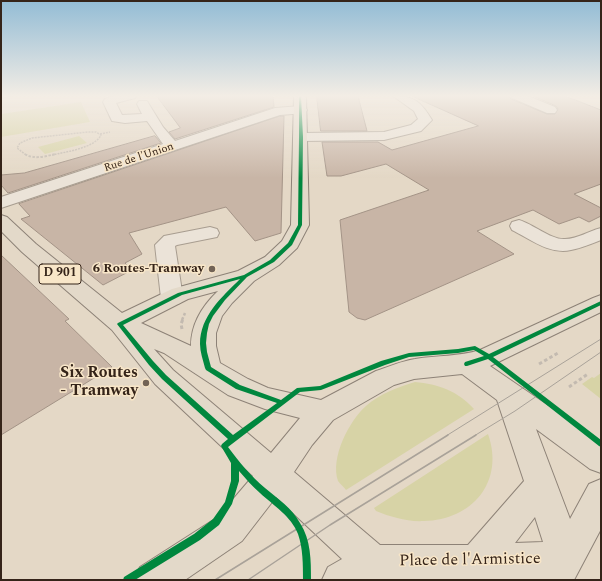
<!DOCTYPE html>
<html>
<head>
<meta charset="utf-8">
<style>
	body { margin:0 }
	#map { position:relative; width:602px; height:581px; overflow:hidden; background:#e4d8c6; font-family:Spectral,serif }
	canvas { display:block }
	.frame { position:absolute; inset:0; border:2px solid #352419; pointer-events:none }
</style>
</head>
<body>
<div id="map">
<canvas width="602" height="581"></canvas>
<div class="frame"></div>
</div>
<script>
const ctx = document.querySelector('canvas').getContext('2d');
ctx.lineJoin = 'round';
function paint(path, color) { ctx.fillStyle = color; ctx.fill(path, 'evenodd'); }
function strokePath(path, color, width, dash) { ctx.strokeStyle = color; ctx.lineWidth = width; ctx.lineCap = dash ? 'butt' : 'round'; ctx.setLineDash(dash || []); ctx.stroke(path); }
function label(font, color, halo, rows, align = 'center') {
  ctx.font = font + ' Spectral,serif'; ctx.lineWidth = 3; ctx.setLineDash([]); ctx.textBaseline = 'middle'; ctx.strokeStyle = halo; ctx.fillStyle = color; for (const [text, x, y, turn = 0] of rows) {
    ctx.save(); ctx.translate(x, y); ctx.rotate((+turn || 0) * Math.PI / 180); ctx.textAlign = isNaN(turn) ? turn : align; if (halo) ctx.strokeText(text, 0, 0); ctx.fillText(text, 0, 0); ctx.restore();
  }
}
paint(new Path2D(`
	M81,102L90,122L1,137V114Z
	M79,136L87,143L45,154L38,147Z
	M601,373V399L582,384L592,377L594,378Z
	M415,382C438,384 458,391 474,409L346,490C344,487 340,484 338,481C330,458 349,421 366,406C379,394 398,387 415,382Z
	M488,434C505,482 472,520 424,521C407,522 391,517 376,511L374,508Z`), '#d7d3a6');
const building = new Path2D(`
	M157,96H273L274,107L175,139L169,132L180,128Z
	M317,96H358L367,131H321Z
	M412,96H509L511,99L547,114H555L558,109L556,106L533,96H565L601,110V184L574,194L601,208V216L589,222L579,217L559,224L533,210L477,231L514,254L365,320L357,318L349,312L340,220L429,190L386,164L341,176H327L322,142H378L392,150L478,126Z
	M280,116H284L281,233L255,241L226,207L129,233L142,254L125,263L132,270L103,285L21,219L30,216L19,204Z
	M155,136L161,143L8,193L1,185V175L24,173Z
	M1,255L69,319L65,321L112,367L1,435Z`);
paint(building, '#c8b5a6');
strokePath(building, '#a39386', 1);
const minor = new Path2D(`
	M112,96H137L135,98L116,103L122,115L142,114L137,104L139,101H147L163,127L175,141L275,108L301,106L305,107L307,110L305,113L280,115L1,208V197L163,144L147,121L125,123L112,121L103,102L105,99Z
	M393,96C415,96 421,102 432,120L421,131L384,140L301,141L296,140L294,137L296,134L301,133L384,132L411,125L418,119L414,111Z
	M510,96H528L555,107L557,110L555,113H547L512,98Z
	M519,220C533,224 551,240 565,239C577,239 589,231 601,228V240C591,244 581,248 571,250C550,255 530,239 512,230L510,226L512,222Z
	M210,227L217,229L219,233L217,237L177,245L175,246L183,298L180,303L172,305L164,303L161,298L155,245L164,236Z`);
const major = new Path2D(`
	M294,96H306L309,225L297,248L279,265L254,281L232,303L222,316L216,333V346L220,363L248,379L268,388L321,400L376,371C388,367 402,361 415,359C437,355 459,357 480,350L593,298L601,295V312L490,366L601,442V473L590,469L536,429L570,519L589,484L601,479V529L574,580H533L534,579L502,580H322L328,567L342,559L276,497L242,541L185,580H134L140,567L218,517L253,476L155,384L112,330L22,252L1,231V215L7,217L36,244L122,313L172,289L238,271L265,257L282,241L291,225ZM218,291C203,305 191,324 191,346L141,323L188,299ZM154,349L164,353L228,395L265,409L300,418L271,453L173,370ZM462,374L497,400L524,481L468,545H380L294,472L312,445L333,420L394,385L414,379ZM535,517L543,542L515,543Z`);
strokePath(minor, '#a89d90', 2);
strokePath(major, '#8d8277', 2);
strokePath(new Path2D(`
	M1,98L11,96
	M100,134L110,132
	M26,155L17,148L20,143L32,138L88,132H96L101,135C95,148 65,152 52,155`), '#c3bab0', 1.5, [2, 1]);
strokePath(new Path2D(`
	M25,154C34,160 46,156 56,154`), '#c3bab0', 2, [2.5, 1.5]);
strokePath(new Path2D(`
	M182,320L185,313`), '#c3bab0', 2.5, [3, 2]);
strokePath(new Path2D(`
	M182,329L181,324L183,319
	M539,364L558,353
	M569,387L588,374`), '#c3bab0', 3, [3.5, 2.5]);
paint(minor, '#ebe3d8');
paint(major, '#e3d9c9');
strokePath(new Path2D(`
	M446,436L601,339
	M474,436L515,411L601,352`), '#a9a299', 1);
strokePath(new Path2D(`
	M215,580L448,435
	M248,580L330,525L476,435`), '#a9a299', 1.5);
paint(new Path2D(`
	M299,96H301L303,137L302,225L292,245L274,262L247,277L225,300L213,316L209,324L207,333L206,343L207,352L211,367L240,385L281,400L297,388L320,386L381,361L409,353L458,349L475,346L489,354L601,301V305L493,357L601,440V447L599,446L488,359L467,366H465L464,364L465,362L484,356L474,350L458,353L409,357L385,365L321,390L300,392L228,447C239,462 251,476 265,488C278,499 292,508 300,523C311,540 311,560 311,580H303C303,565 303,548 298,534C291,516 274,506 260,493C252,486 246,479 239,471V481L232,504L219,525L200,540L135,580H123L124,577L194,534L213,519L225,502L231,481V463L221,446L222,444L228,439L162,379L149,365L117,324L118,323L178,293L244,275L270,260L288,243L298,225L299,137ZM240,279C222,297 200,316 200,344C200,352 203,360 205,368L206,370L236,389L277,403L233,435L166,375L153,361L123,325L182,295Z`), '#00873e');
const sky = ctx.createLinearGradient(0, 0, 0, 178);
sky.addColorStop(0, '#93bcd5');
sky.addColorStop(0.54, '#f3ede5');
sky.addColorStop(1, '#f3ede500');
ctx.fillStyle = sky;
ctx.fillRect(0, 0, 602, 178);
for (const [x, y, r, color] of [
	[212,269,4,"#726356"],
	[146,383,4,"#726356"]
]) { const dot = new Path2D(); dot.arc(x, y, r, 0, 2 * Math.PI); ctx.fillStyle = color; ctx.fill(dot); strokePath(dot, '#f8e6c8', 1.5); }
label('11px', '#352419', '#f8e6c8', [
	["Rue de l'Union",139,158,-18]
]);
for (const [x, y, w] of [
	[60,274,42]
]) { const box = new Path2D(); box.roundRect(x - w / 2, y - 10, w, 20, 3); ctx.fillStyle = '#f8e6c8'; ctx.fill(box); strokePath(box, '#352419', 1); }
label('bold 12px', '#352419', null, [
	["D 901",60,274]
]);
label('bold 13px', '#352419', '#f8e6c8', [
	["6 Routes-Tramway",204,269]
], 'right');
label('bold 16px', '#352419', '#f8e6c8', [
	["Six Routes",138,374],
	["- Tramway",138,392]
], 'right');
label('16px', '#352419', '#f8e6c8', [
	["Place de l'Armistice",470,561,-1]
]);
</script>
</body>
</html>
